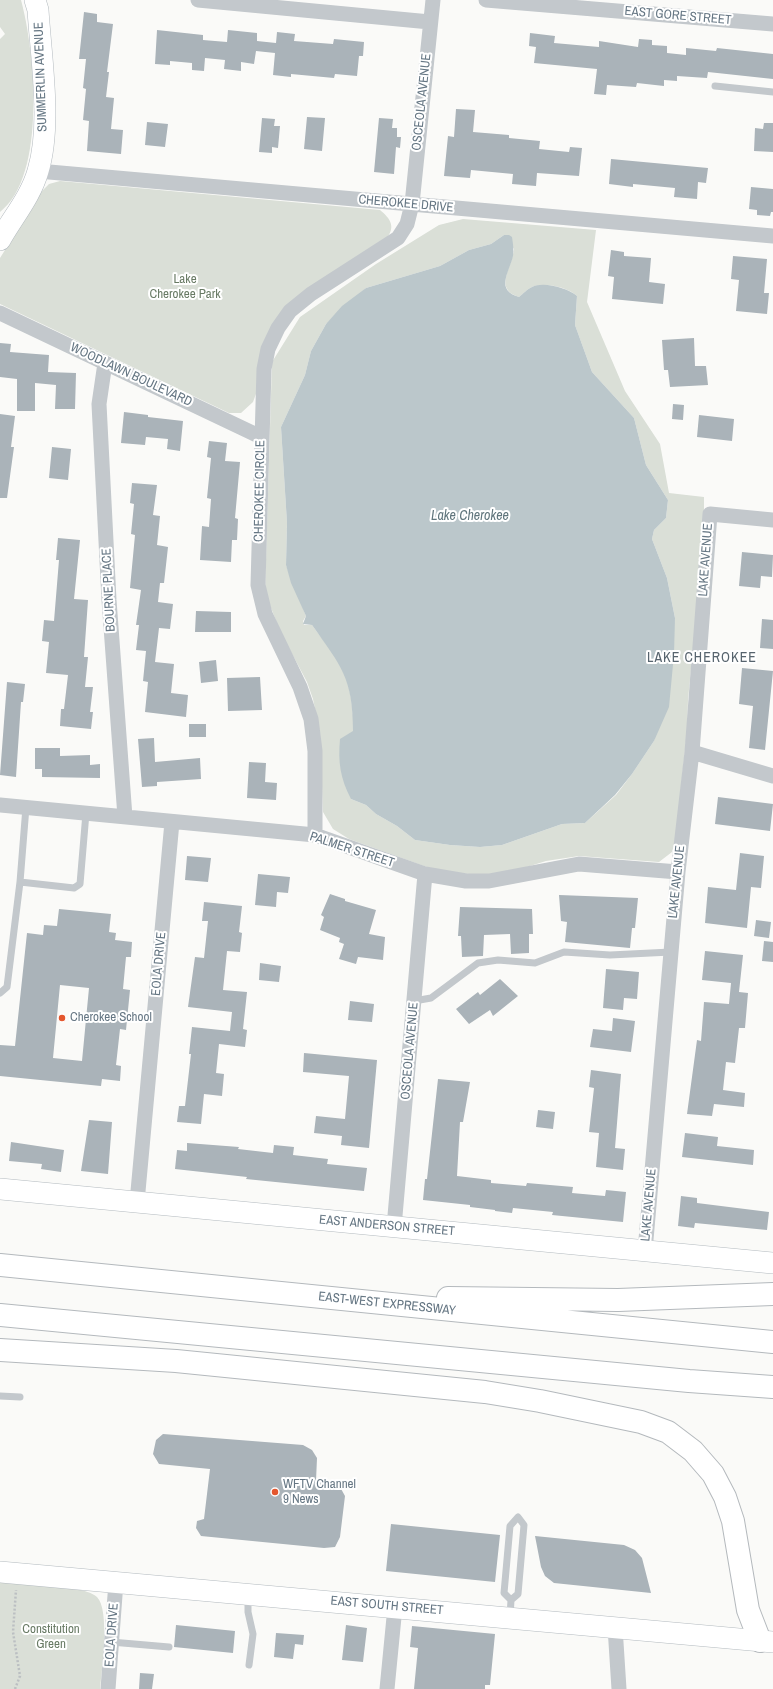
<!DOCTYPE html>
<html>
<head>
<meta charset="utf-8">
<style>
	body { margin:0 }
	canvas { display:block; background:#fafaf8 }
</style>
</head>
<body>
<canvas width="773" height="1689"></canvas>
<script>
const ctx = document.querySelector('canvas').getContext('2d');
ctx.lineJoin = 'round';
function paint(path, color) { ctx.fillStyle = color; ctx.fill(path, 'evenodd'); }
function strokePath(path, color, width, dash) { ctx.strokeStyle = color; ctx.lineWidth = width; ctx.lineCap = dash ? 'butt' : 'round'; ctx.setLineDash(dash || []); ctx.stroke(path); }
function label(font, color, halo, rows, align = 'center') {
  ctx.font = font + ' "Archivo Narrow",sans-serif'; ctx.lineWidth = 4; ctx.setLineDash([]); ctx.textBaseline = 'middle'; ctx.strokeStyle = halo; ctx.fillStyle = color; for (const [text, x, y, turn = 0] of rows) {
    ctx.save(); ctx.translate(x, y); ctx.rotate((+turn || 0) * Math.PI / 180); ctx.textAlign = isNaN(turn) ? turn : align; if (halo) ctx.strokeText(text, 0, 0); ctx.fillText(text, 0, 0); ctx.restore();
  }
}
paint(new Path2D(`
	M0,0H21C35,51 47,176 0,212V39L5,34L0,27Z
	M60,181L380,210C391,219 396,227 386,239L289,304L253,402L241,413H229L0,304V258L42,191L49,184Z
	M463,219L596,230L587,302L625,391L660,444L669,493L704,497V532L688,700L687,731L675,843L672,852L659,862L579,856L546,861L517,870L490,875L449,873L424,866L349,839L333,829L323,812L320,733L313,699L307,682L281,633L265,593L272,362L300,317L376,264L439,225ZM504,235L514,249C512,268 493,289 519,297C523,294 527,289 532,287C544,282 568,287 577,296L575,325L592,372L634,418L646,465L668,500L666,518L654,530L652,539L667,578L675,618L654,741L632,774L616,795L585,823L562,824L502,845L480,847L450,845L415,840L397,826L376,814L366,805L351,799C352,758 360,706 342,668C335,653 322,639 312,625H304L303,621L306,616L286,565L287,523L281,427L305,375L311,351L326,324L366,288L440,266L469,250L491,244Z
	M0,1582L77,1589C84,1591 91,1592 97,1597C110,1610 102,1669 100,1689H0Z`), '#dadfd7');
paint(new Path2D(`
	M504,235H509L512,237C513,244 514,250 513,256C509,273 495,290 519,297C523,294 527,289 532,287C543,281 568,288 577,296L575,325L592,372L634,418L646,465L668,500L666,518L654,530L652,539L667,578L675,618L674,654L669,707L654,741L632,774L615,795L585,823L562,824L502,845L480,847L450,845L415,840L397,826L376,814L366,805L351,799C340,778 338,762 340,739L353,731C353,678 341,666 312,625L303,624L306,616L291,583L286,565L287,523L281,427L305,375L311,351L326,324L342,306L366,288L440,266L469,250L491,244Z`), '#bbc7cb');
paint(new Path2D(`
	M84,12L97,14V22L113,24L107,72H109L106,97L114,98L111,129L123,130L121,154L87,151L89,121L83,120L86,89L83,88L86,59H79Z
	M157,30L203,35V40L227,42L228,30L257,33V41L276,43L277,32L295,34L294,41L333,44L334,39L364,42L363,56H359L357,76L335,74L334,78L291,74V77L273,75L275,53L256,51L254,64L241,62V71L224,69L225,60L205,58L204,71L192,70V63L170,61V65L155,64Z
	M530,33L555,36L554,43L599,47V41L638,47L639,39L652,40V45L667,46V53L686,55V48L716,51L717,48L773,54V79L708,72L707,78L677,76V81L664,80V86L637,83L636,87L607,85L606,95L594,94L597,69L534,63L536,47L529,46Z
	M456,109L475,110L473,132L509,135V138L540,141L539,149L569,152L570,147L582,148L579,176L537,173L536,186L512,184L513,174L471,170L470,178L444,176L448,136L454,137Z
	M307,117L325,118L322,151L304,149Z
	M262,118L275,119L274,126H280L278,148L272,147V153L259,152Z
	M379,118L393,119L392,128H397V137H401L400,148L396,147L394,174L374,172Z
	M147,122L168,124L165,147L145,145Z
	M764,123H773V152L754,151L755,128L763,129Z
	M611,159L708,168L706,183L698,182L697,199L674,197L675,188L633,184V187L609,184Z
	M751,187L773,189V212H771L770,216L757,215V210L749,209Z
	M611,250L624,252V256L651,258L649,282L665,284L663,304L612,299L614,277L608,276Z
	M733,256L767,259L764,293H769L767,314L736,311L739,280L731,279Z
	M694,338L695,366H706L708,385L670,387L668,370H664L662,340Z
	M0,343L11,344L10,352L49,355L48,372L76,373L75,409H55L56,385L35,383V411H17V379L0,377Z
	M673,404L684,405L683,420L672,419Z
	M124,412L148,415V417L183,421L180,451L167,449L168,439L146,437L145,445L121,443Z
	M0,414L15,416L11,447H14L7,498H0Z
	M699,415L734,419L732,441L697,437Z
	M209,441L227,443L225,461L240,462L235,518L238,519L237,540H232L231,562L200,560L202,526L209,527L211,499L207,498L211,458L207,457Z
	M52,447L71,449L68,480L49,478Z
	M132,483L157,485L153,515L160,516L157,545L168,547L164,583H160L158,602L173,604L170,629L159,628L155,662L174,664L171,693L188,695L186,717L145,712L148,682L143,681L146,651L136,650L139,625H136L141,590L130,588L135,535L131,534L134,504L130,503Z
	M58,538L80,540L74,599L88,600L84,657H88L85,687H93L90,712H93L91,729L60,726L61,709H64L68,675L46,673L49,642L42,641L44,620L54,621L59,560H56Z
	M742,552L773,555L772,577L761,576L760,588L739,586Z
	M196,611L231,612V632H195Z
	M762,619L773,620V649L760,648Z
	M216,660L218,681L201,683L199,662Z
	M742,668L773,671L765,750L749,748L753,706L739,704Z
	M260,677L262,710L228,711L227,678Z
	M7,682L25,684L23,702H21L16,777L0,775Z
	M189,724H206V737H189Z
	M154,738L155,762L200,758L201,779L157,782V786L142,787L138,739Z
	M35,748H60V756L90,755V765L100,764V778L42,777V769H35Z
	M249,762L266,763L265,782L277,783L276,800L247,798Z
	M718,797L773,804L770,831L715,824Z
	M740,853L764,856L761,888L751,887L747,928L705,923L708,887L736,890Z
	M187,856L211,858L208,882L185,880Z
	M258,874L290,877L288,893L277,892L276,907L255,905Z
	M330,894L345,899V901L376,910L369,934L385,937L383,960L358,957L356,964L339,959L344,944L339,942L340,938L320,930L324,917L321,915Z
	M559,895L638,898L635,928H632L630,948L565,942L567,922L561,921Z
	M204,902L242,906L239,932L242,933L240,952L227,951L223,990L247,992L243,1029L247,1030L245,1047L219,1044L216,1073L224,1074L222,1096L204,1094L201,1124L177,1122L179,1106H185L191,1054H189L192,1027L230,1031L232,1012L188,1007L195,957L204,958L208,921H202Z
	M460,907L532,909L533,934H529V953L511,954L510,934L484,935L483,956L462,957L461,936H458Z
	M59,909L111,914L109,932L116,933L115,940L132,942L131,957H126L123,989L130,990L126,1030L120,1029L116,1065L121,1066L120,1081L102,1079L101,1086L0,1076V1045L15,1046L27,933L43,935L44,925L57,926ZM60,985L89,988L82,1061L53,1058Z
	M756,920L771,922L769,938L754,936Z
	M764,941L773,942V962L762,961Z
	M705,951L743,955L739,992L748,993L745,1028H739L735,1063L726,1062L723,1090L745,1093L744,1107L714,1104L712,1116L687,1114L697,1040L701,1041L704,1002L729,1004L731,983L702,980Z
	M260,963L281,966L279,982L259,980Z
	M606,969L639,972L637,999L624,998L623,1010L603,1008Z
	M500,979L518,996L493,1016L490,1010L469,1024L456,1009L478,992L480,995Z
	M350,1001L374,1004L372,1022L348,1020Z
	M613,1018L635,1021L631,1052L590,1047L593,1029L612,1031Z
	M304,1053L377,1060L369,1148L341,1145L342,1136L314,1133L316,1116L345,1119L349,1076L303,1072Z
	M591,1070L621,1074L615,1148L625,1149L623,1170L596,1167L599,1133L589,1132L594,1088L589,1087Z
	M438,1079L470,1082L463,1122H460L457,1176L491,1180V1183L526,1186L527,1183L573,1187L572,1193L605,1196L606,1190L626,1192L623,1222L552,1215L553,1212L513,1208L512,1213L495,1211V1210L470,1207V1205L423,1200L425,1179H427Z
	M538,1110L555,1112L553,1129L536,1127Z
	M89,1120L112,1122L108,1174L81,1171Z
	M685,1133L718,1137L717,1146L754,1150L753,1165L682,1157Z
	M11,1142L64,1150L61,1172L41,1169L42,1164L9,1161Z
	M187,1143L239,1147L238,1149L273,1153L274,1145L294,1147L293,1155L328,1159L327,1164L367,1168L364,1191L246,1179L247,1177L175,1169L177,1150L187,1151Z
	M681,1196L697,1198V1203L769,1212L767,1230L695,1223L694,1228L678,1226Z
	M163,1434L303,1445L312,1450L317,1458L316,1481L333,1483L340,1487L345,1496L340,1537L335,1547L324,1548L201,1536L196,1528L197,1521L204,1519L210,1469L159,1464L153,1454L156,1440Z
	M391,1524L500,1535L495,1582L386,1571Z
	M535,1536L624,1545L635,1550L642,1558L651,1593L554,1583L545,1576L541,1567Z
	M176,1625L235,1631L233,1653L174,1647Z
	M346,1625L367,1628L363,1662L342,1660Z
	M412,1626L495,1634L490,1685H485V1689H414L418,1648L410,1647Z
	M276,1633L304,1635L303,1645L295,1644L293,1659L274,1657Z
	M140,1673L154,1674L152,1689H139Z`), '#aab3b9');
const secondary = new Path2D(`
	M0,240C13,217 31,196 38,171C52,125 41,58 38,10L35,0
	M0,1189L773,1263
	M0,1572L773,1642`);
const highway = new Path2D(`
	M0,1265L773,1342
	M448,1298L618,1300L773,1294
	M0,1315L689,1381L773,1387
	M0,1350L176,1361L485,1392L540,1401L641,1422L668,1432L693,1451L713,1474L725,1497L733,1521L748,1610L760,1641`);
strokePath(secondary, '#b3babf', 22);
strokePath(highway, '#b4b9bd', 24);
strokePath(new Path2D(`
	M15,1689L20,1676L13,1632L16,1590`), '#bbbfc2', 2.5, [2, 2]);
strokePath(new Path2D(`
	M715,86L773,92
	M20,882L26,807
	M0,993L7,987L20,882L74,888L80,884L86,813
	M414,1001L431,998L478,963L498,960L535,963L564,952L610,955L671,952
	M0,1396L20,1397
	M248,1596V1612L253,1634L249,1665
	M510,1617L511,1600L518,1594L524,1525L518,1517L510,1526L504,1593L511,1600
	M111,1642L169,1647`), '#c3c8cc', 7);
strokePath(new Path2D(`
	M198,0L430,22
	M486,0L773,24
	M38,171L773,236
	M0,313L261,437
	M105,363L99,404L109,600L125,817
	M692,752L773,776
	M0,805L315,835L425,874L466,881H489L579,864L678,872
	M315,835V751L311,719L300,687L265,614L258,585L264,369L268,349L278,328L290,311L311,294L398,238L407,224L412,204L433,0
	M137,1202L172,822
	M394,1227L425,874
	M645,1251L678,872L692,752L710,514L773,520
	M615,1627L619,1689
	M108,1689L116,1582
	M387,1689L395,1607`), '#c3c8cc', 15);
strokePath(secondary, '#fff', 21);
strokePath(highway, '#fff', 22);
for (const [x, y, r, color] of [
	[62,1018,4,"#e4572e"],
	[275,1492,4,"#e4572e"]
]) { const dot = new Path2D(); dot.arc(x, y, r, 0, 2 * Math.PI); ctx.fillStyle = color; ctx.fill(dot); strokePath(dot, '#fff', 1.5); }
label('13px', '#657683', '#fff', [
	["EAST GORE STREET",678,16,5],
	["SUMMERLIN AVENUE",41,77,-92],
	["OSCEOLA AVENUE",422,102,-84],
	["CHEROKEE DRIVE",406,204,5],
	["WOODLAWN BOULEVARD",131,375,25],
	["CHEROKEE CIRCLE",260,491,-89],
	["LAKE AVENUE",706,560,-86],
	["BOURNE PLACE",109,590,-93],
	["PALMER STREET",352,850,18],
	["LAKE AVENUE",677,882,-84],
	["EOLA DRIVE",159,964,-85],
	["OSCEOLA AVENUE",410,1051,-85],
	["LAKE AVENUE",649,1205,-85],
	["EAST ANDERSON STREET",387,1226,5],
	["EAST-WEST EXPRESSWAY",387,1304,6],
	["EAST SOUTH STREET",387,1606,5],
	["EOLA DRIVE",112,1635,-86]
]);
label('13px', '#687a64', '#fff', [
	["Lake",185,280],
	["Cherokee Park",185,295],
	["Constitution",51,1630],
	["Green",51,1645]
]);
label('13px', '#657683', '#fff', [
	["Cherokee School",70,1018],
	["WFTV Channel",283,1485],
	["9 News",283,1500]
], 'left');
label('italic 14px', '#60757c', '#fff', [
	["Lake Cherokee",470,516]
]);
ctx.letterSpacing = '1px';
label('14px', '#57646e', '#fff', [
	["LAKE CHEROKEE",702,658]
]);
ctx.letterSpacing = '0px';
</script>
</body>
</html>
